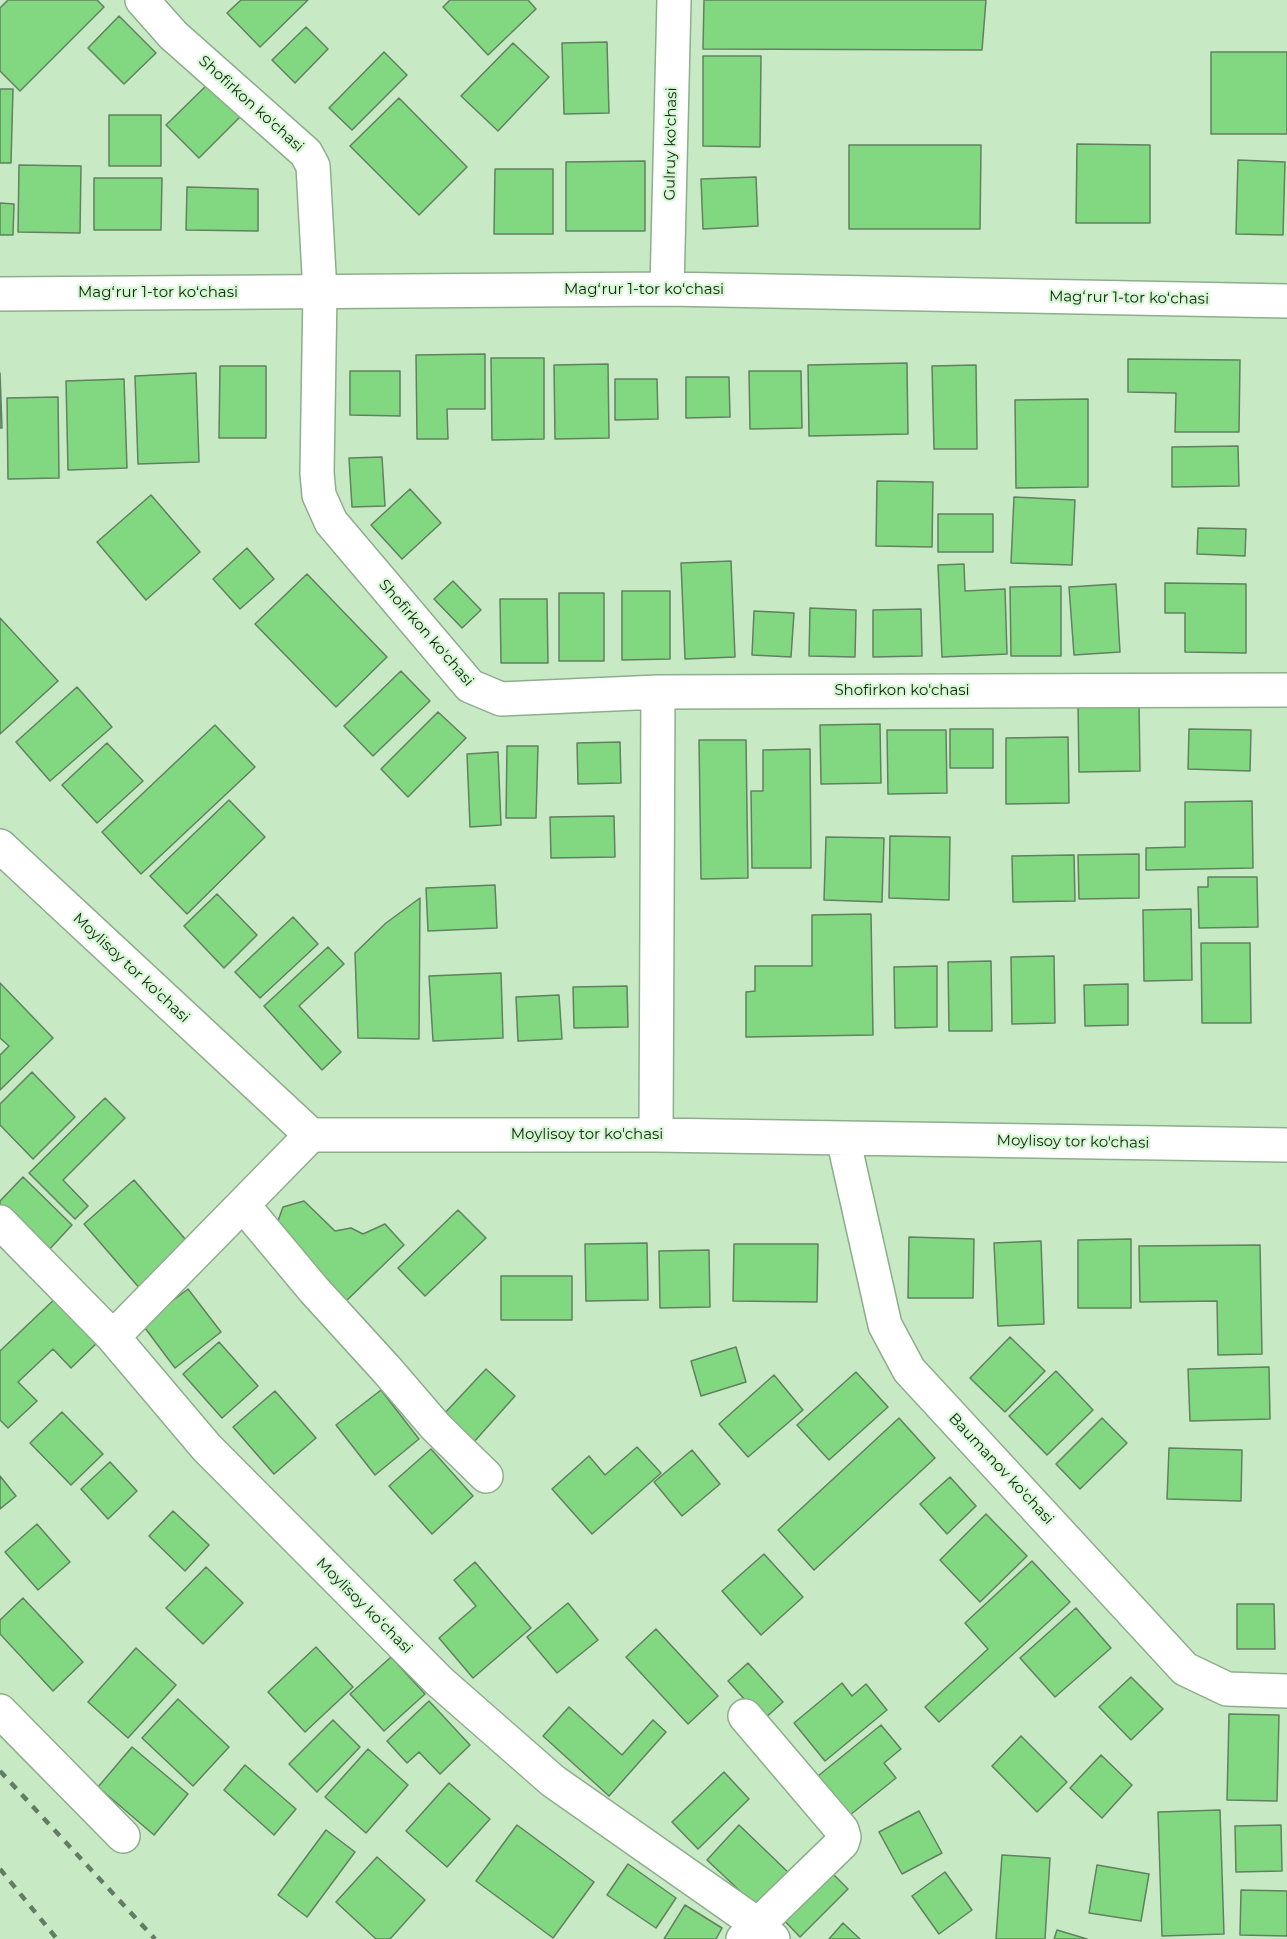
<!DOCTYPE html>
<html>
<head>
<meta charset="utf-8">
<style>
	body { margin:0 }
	canvas { display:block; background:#c7eac5 }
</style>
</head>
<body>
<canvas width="1287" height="1939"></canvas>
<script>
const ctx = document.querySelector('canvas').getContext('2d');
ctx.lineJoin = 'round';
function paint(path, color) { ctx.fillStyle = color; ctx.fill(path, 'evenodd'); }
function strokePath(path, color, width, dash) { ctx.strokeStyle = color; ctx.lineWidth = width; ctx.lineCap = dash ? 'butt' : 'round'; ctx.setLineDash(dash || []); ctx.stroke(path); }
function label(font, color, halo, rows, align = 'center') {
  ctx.font = font + ' Montserrat,sans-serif'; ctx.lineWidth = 4.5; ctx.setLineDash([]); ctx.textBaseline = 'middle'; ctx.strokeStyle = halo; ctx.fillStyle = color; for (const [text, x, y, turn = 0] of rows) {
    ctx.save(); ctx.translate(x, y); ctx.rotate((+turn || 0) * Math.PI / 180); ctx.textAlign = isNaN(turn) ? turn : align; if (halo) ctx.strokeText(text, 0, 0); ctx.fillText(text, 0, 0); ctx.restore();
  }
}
const building = new Path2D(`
	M8,0H97L104,7L20,91L0,71V8Z
	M241,0H308L260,47L227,13Z
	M450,0H528L536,9L488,55L443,7Z
	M704,0H986L982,50L703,49Z
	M119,16L156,53L124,84L88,48Z
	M306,27L328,49L295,83L272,60Z
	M607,42L609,113L564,114L562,43Z
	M513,43L549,77L498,131L461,96Z
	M384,52L407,75L352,130L329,108Z
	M1211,52H1287V134H1211Z
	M703,56H761L760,147L703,146Z
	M209,83L241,116L199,158L166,125Z
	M0,89H13L11,163H0Z
	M399,98L467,167L419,215L350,146Z
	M109,115H161V166H109Z
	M1077,144L1150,145V223H1076Z
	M849,145H981L980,229H849Z
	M1238,160L1285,162L1283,235L1236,234Z
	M645,161V231H566V162Z
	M19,165L81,166L80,233L18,232Z
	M495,169H553V234H494Z
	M756,177L758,226L703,229L701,179Z
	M94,178H162L161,230H94Z
	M187,187L258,189V231L186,230Z
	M0,203L14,204L13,235H0Z
	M485,354V409H447L448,439H417L416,355Z
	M491,358H544V439L492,440Z
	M1128,359L1240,360L1239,432H1175L1176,393L1128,392Z
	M907,363L908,434L809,436L808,365Z
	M608,364L609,438L555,439L554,365Z
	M976,365L977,449H934L932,366Z
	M220,366H266V438H219Z
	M350,371H400V416L350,415Z
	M749,371H801L802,428L750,429Z
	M0,373L2,428H0Z
	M196,373L199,462L138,464L135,376Z
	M686,377H729L730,417L686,418Z
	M124,379L127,468L68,470L66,381Z
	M615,379H657L658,419L615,420Z
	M58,397L59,478L8,479L7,398Z
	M1088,399V487L1016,488L1015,400Z
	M1238,446L1239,486L1172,487V447Z
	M382,457L385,506L352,507L349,458Z
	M877,481L933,482L932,547L876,546Z
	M410,489L441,523L402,559L371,525Z
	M151,495L200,552L146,600L97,542Z
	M1014,497L1075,500L1072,565L1011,563Z
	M938,514H993V552H938Z
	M1198,528L1246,529L1245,556L1197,554Z
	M247,548L274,579L240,609L213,579Z
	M731,561L735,657L685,659L681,563Z
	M964,564L965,591L1005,589L1007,654L942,657L938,565Z
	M307,574L387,657L336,707L255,624Z
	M453,581L481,610L462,628L434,599Z
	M1165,583L1246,584V653L1185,652V613H1165Z
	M1116,584L1120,652L1074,655L1069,587Z
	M1061,586V656H1011L1010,587Z
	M622,591H670V659L622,660Z
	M559,593H604V661H559Z
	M500,599H547L548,663H501Z
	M810,608L856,610L855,657L809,656Z
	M921,609L922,656L873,657V610Z
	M754,611L794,613L791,657L752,655Z
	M0,618L58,681L0,734Z
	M401,671L430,701L373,756L344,726Z
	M77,687L112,727L50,781L16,742Z
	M1139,703L1140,771L1079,772L1078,704Z
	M438,712L466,738L408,797L381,769Z
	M880,724L881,783L821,784L820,725Z
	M215,725L255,767L141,874L102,832Z
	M950,729H993V768H950Z
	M1189,729L1251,730L1250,771L1188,769Z
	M887,730H946L947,793L888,794Z
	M1068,737L1069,803L1006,804V738Z
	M699,740H746L748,878L701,879Z
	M620,742L621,783L578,784L577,743Z
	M107,743L143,781L97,823L62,785Z
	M507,746H538L536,818H506Z
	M810,749L811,868H752L751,791H763V750Z
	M498,752L501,825L470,827L467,754Z
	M229,800L265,837L187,914L150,876Z
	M1252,801L1253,868L1146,870V848L1185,847V802Z
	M614,816L615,857L551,858L550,817Z
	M890,836L950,837L949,900L889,898Z
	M826,837L884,838L882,902L824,900Z
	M1139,854V898L1079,899L1078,855Z
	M1074,855L1075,901L1013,902L1012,856Z
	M1208,877H1257L1258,927L1199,928L1198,887H1208Z
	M495,885L497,928L428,931L426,888Z
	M217,894L257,935L224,968L184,926Z
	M420,898L419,1039L358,1038L355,953L386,923Z
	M1191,909L1192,980L1144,981L1143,910Z
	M871,914L873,1035L746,1037V992L755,991V966H812V915Z
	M293,917L318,944L260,998L235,972Z
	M1201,943H1250L1251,1023H1202Z
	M328,947L344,964L299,1006L341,1052L322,1070L264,1006Z
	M1054,956L1055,1023L1012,1024L1011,957Z
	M991,961L992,1031H949L948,962Z
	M937,966V1027L895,1028L894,967Z
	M501,973L503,1038L433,1041L429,976Z
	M0,983L53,1038L0,1090V1055L9,1046L0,1038Z
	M1128,984V1025L1085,1026L1084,985Z
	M627,986L628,1027L574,1028L573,987Z
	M559,995L562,1039L518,1041L516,997Z
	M32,1072L75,1117L33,1159L0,1125V1104Z
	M105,1098L125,1118L63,1180L88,1206L75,1219L29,1173Z
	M23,1177L72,1225L46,1253L0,1209V1201Z
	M134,1180L192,1247L142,1291L84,1224Z
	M304,1201L335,1231L351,1228L363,1234L385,1224L404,1245L343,1304L274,1232L283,1207Z
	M458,1210L486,1238L425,1296L398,1268Z
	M909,1237L974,1239L973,1298H908Z
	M1131,1239V1308H1078V1240Z
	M1041,1241L1044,1324L998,1326L994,1243Z
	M647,1243L648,1300L586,1301L585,1244Z
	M734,1244H818L817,1302L733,1301Z
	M1260,1245L1262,1354L1218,1355L1217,1301L1140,1302L1139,1246Z
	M709,1250L710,1307L660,1308L659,1251Z
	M501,1276H572V1320H501Z
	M188,1289L221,1332L175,1368L142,1324Z
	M58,1296L100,1340L71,1368L53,1349L18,1382L37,1401L8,1428L0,1420V1351Z
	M1010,1337L1045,1371L1005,1412L970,1378Z
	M219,1342L258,1386L222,1418L183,1374Z
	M736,1347L746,1382L701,1396L691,1361Z
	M1269,1367L1270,1419L1190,1421L1188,1369Z
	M486,1369L515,1396L473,1443L443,1415Z
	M1056,1371L1093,1410L1047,1455L1009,1416Z
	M856,1372L888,1407L829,1460L797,1425Z
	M774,1375L803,1410L748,1457L719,1424Z
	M381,1390L419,1439L375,1475L336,1425Z
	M275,1391L316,1438L274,1474L233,1427Z
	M62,1412L103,1454L71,1485L30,1443Z
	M899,1418L935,1458L814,1570L778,1530Z
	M1102,1418L1127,1443L1080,1489L1056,1464Z
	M637,1447L661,1473L592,1534L552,1489L589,1456L605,1475Z
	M1169,1448L1242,1450L1241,1501L1167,1499Z
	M431,1449L473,1496L432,1534L389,1486Z
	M692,1450L720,1484L682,1516L654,1482Z
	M110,1462L137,1491L108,1519L81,1489Z
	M0,1476L16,1496L0,1509Z
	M950,1477L976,1506L947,1534L920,1504Z
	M173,1511L209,1545L185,1571L149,1536Z
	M986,1514L1027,1556L980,1602L940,1560Z
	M37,1524L70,1562L38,1590L5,1552Z
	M764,1554L803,1597L761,1635L722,1591Z
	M1032,1561L1070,1602L939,1722L925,1707L988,1649L965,1623Z
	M475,1562L531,1628L473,1678L439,1638L476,1606L454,1580Z
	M206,1567L243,1603L203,1644L166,1608Z
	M23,1598L83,1662L53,1691L0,1634V1620Z
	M568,1603L598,1640L557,1673L527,1637Z
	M1237,1604H1274L1275,1649H1237Z
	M1076,1608L1111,1648L1055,1697L1020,1658Z
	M656,1629L718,1696L688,1724L626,1657Z
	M316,1647L353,1687L305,1732L268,1692Z
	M136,1648L176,1685L128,1738L88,1702Z
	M391,1657L425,1694L384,1731L350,1694Z
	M748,1663L783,1702L763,1720L728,1681Z
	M1131,1677L1163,1709L1131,1740L1099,1707Z
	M842,1683L852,1696L866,1684L887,1710L825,1761L794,1723Z
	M178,1699L229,1747L193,1786L142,1738Z
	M429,1701L470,1745L440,1774L419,1752L407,1763L387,1741Z
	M569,1707L622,1755L653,1720L666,1732L609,1796L543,1736Z
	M1229,1714L1279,1715L1277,1801L1227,1800Z
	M333,1720L360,1747L317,1792L289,1764Z
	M881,1725L901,1749L884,1763L896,1778L850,1815L818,1776Z
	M1021,1736L1067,1782L1037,1812L992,1766Z
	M132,1747L188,1794L154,1835L98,1787Z
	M368,1749L408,1785L366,1833L325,1797Z
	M1101,1755L1132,1785L1102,1818L1070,1788Z
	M245,1765L296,1809L274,1835L224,1790Z
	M724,1772L749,1799L698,1849L672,1822Z
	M449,1783L490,1819L447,1867L406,1831Z
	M1220,1810L1224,1934L1162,1936L1158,1812Z
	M919,1811L942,1853L902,1874L879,1832Z
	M517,1825L594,1882L553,1938L476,1881Z
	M739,1825L790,1874L758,1908L707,1860Z
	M1281,1825L1282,1871L1236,1872L1235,1826Z
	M326,1830L355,1852L307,1917L278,1895Z
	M1002,1855L1050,1858L1045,1939H996Z
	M377,1857L425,1900L390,1939H376L336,1902Z
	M628,1864L676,1898L656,1928L607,1895Z
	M1097,1865L1149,1874L1141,1921L1089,1913Z
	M826,1867L848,1889L800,1937L779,1915Z
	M945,1872L972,1910L939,1934L912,1896Z
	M1241,1890L1287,1891V1936L1240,1935Z
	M685,1905L722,1928L716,1939H664Z
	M843,1923L860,1939H829Z
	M1057,1930L1087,1939H1054Z`);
paint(building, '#82d880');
strokePath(building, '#618160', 1.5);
const street = new Path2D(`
	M142,0L173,35L306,153L313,166L320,292L317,473L319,495L331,522L470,686L501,699L658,692L1287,690
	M667,289L674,0
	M0,294L667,289L1287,301
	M0,846L311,1135H656L1287,1145
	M656,1135L658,692
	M843,1138L885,1325L909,1370L1185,1669L1227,1689L1287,1691
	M243,1205L314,1290L387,1370L436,1427L486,1476
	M0,1222L113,1337L207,1448L440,1682L553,1781L757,1924L773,1939
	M113,1337L311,1135
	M0,1711L123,1836
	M743,1939L842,1843L844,1837L842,1830L745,1716`);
strokePath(street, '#8dae8b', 36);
strokePath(street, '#fff', 33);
strokePath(new Path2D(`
	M0,1771L155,1939
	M0,1869L57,1939`), '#657c64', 4.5, [8, 8]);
label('15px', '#172416', '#d4f8d2', [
	["Shofirkon ko'chasi",251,104,42],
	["Gulruy ko'chasi",671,144,-89],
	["Magʻrur 1-tor koʻchasi",644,290],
	["Magʻrur 1-tor koʻchasi",158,293],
	["Magʻrur 1-tor koʻchasi",1129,298,1],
	["Shofirkon ko'chasi",426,633,49],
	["Shofirkon ko'chasi",902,691],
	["Moylisoy tor ko'chasi",131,968,43],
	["Moylisoy tor ko'chasi",587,1135],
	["Moylisoy tor ko'chasi",1073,1142,1],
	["Baumanov ko'chasi",1001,1469,47],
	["Moylisoy koʻchasi",364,1606,45]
]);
</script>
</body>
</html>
